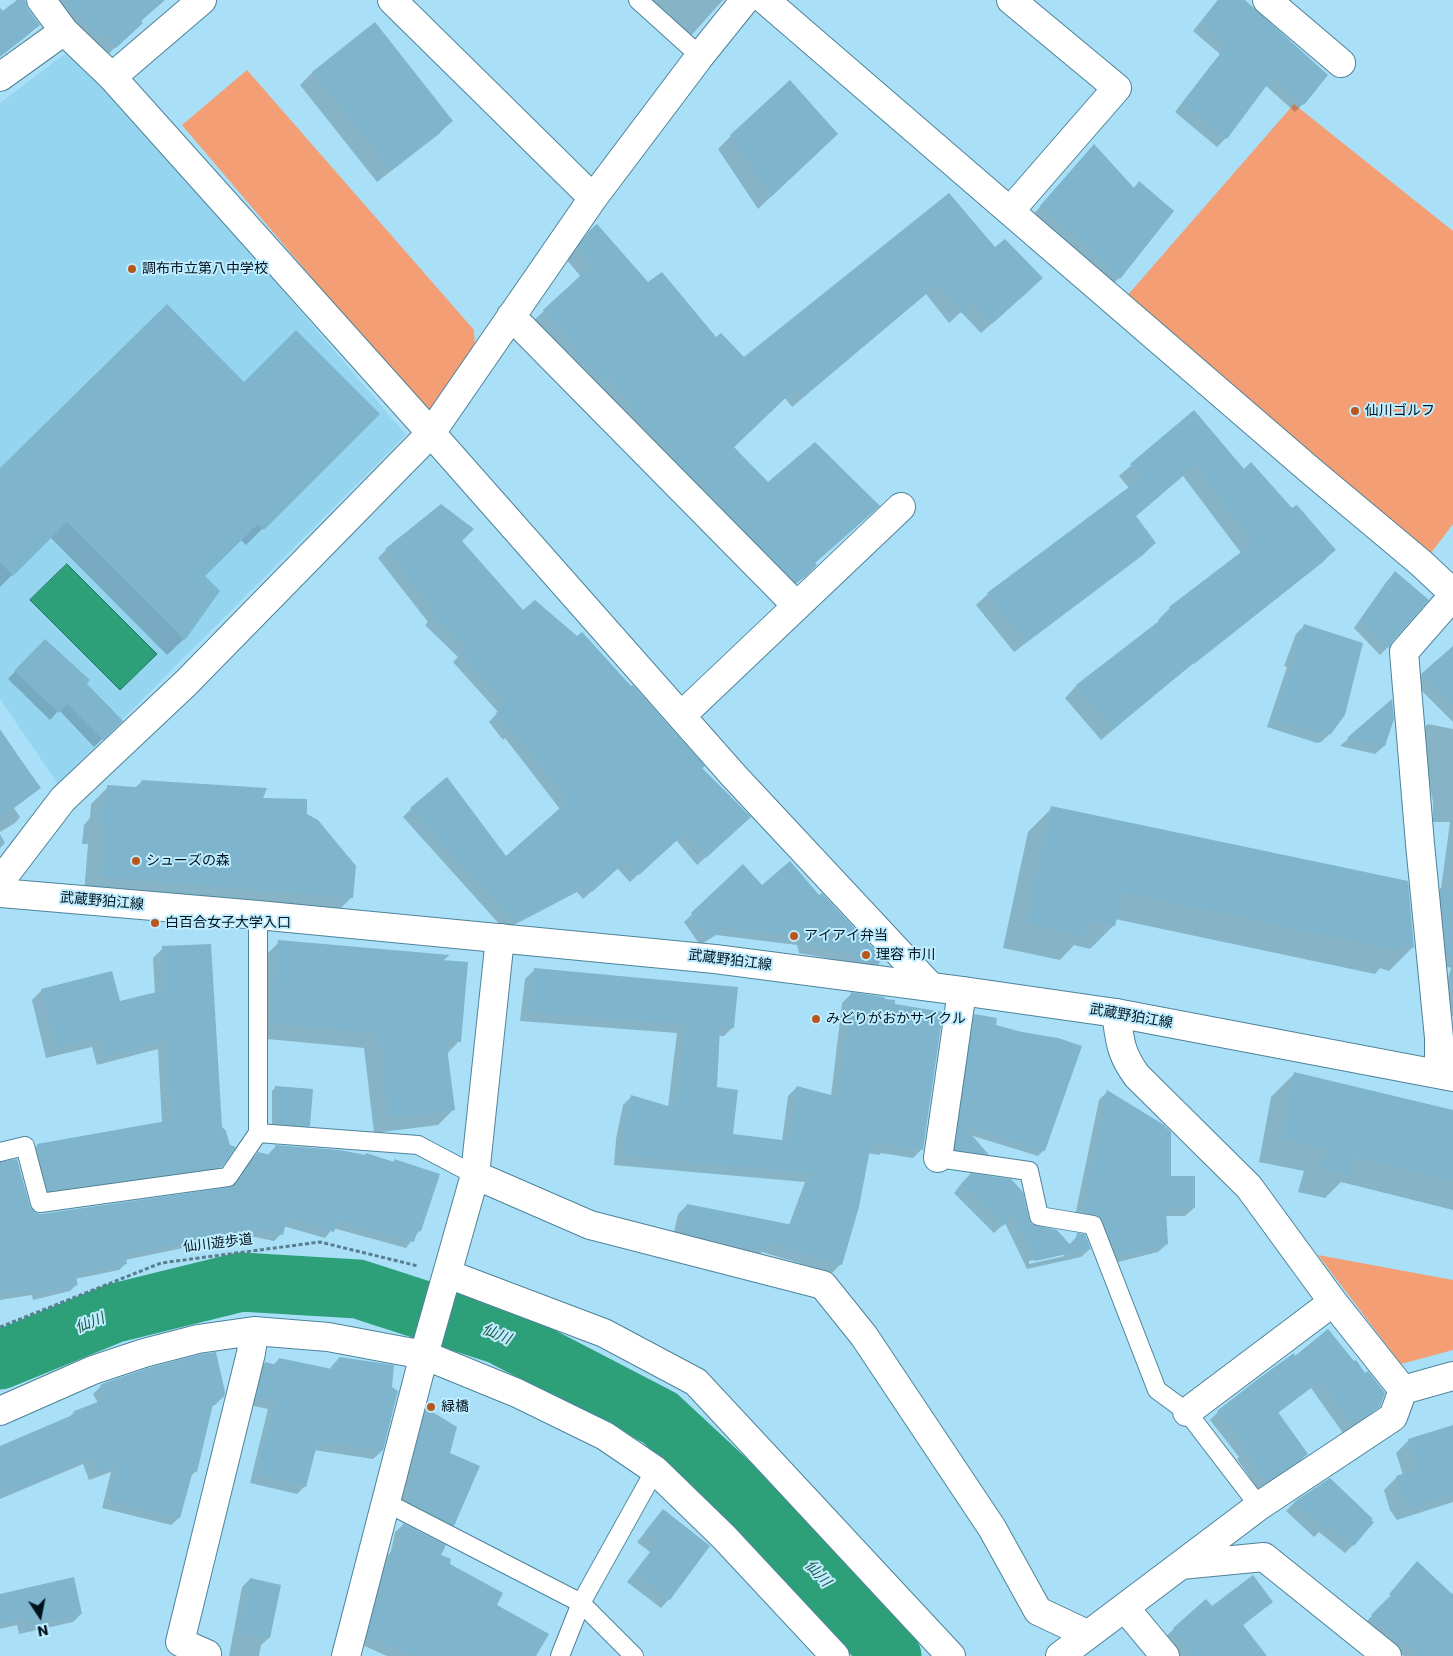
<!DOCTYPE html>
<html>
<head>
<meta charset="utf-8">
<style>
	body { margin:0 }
	#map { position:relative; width:1453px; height:1656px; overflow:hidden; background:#a9e0f8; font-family:Poppins,sans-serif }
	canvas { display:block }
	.north { position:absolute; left:15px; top:1591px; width:50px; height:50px; -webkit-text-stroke:4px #bfecff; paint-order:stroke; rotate:169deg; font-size:14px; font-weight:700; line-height:20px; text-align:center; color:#01141d }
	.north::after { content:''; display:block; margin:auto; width:18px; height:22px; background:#01141d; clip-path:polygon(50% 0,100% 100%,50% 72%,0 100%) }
</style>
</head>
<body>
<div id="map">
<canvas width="1453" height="1656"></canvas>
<div class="north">N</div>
</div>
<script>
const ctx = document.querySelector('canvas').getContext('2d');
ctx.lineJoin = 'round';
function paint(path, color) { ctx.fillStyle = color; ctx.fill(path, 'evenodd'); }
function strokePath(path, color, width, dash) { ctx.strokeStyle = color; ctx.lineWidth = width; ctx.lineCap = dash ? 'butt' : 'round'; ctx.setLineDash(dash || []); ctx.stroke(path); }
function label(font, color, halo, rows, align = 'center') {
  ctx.font = font + ' Poppins,"Noto Sans JP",sans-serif'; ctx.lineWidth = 4; ctx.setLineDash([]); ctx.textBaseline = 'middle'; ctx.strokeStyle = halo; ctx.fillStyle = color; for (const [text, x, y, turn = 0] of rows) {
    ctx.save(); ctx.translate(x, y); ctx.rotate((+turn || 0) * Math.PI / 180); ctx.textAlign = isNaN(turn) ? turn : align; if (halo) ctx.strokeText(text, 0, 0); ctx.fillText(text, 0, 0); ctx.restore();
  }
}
paint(new Path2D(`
	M75,46L406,435L58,784L0,699V103Z`), '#95d5f0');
paint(new Path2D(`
	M247,70L474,330L475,346L431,418L182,125Z
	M1294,104L1453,231V524L1428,557L1126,297Z
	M1318,1255L1453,1280V1350L1401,1364Z`), '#f39e75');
const water = new Path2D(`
	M67,564L157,654L120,690L30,600Z`);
paint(water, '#2da07a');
strokePath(water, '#20765e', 1);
paint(new Path2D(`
	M19,0H25L27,10L39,25L28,35L0,57V8L4,12Z
	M42,0H164L140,21L131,33L105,57Z
	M645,0H723L688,39Z
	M1218,0H1243L1303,104L1295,112L1265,85L1226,138L1217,147L1175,112L1220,54L1193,31Z
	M313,72L451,121L439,134L377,182L300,85Z
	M731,136L823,147L758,209L718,149Z
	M1086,154L1133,189L1139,183L1119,278L1111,286L1032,216Z
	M949,195L1030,290L981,333L961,312L949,323L926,294L792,407L785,398L733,448L815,565L792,588L532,322L581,277L567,260L578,244L590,232L648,284L716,339L744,359Z
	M244,383L378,414L246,545L241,540L203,577L184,639L167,655L50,537L0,587V470Z
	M1194,411L1244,470L1292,510L1334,550L1323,562L1194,664L1193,663L1101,740L1065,698L1076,686L1160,622L1158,620L1170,608L1241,553L1183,476L1135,517L1155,543L1143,555L1014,652L976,605L988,594L1129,488L1119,476Z
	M461,540L523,611L701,769L741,825L697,865L676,840L630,882L617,868L583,899L577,892L510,927H502L403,817L411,809L506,858L560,809L505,738L503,740L489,722L498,712L453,662L458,657L425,625L428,622L378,558L386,550Z
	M1395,573L1391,641L1388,647L1380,655L1354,628L1387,581Z
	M1304,626L1330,734L1321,742L1317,743L1267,727L1287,667L1284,666L1296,634Z
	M45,640L121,721L94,747L59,710L50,720L8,679Z
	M1453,648V722L1414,683Z
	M1391,701L1384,746L1375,754L1340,746Z
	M1428,724L1453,729V1016L1444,1014L1442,998L1451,968L1439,964L1432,897L1441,889L1450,822H1433V802L1420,732Z
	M0,729L40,788L14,808L20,817L15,823L0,832Z
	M142,781L265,789L261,800L306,814L352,897L335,914L84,893L88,844H82L84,825L90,818L91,804L108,787L135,788Z
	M1052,808L1413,947L1389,971L1380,968L1375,974L1115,919L1114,925L1090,949L1074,945L1060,960L1003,948L1028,832Z
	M0,834L5,843L0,848Z
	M743,866L762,887L819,897L822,895L883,960L875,967L847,969L848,962L799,953L797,945L716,935L700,945L684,922Z
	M279,942L448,956L443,961L459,1041L447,1054L454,1109L438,1125L374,1133L364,1048L256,1038L264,957Z
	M163,948L221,1166L210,1177L38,1201L27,1156L38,1145L162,1123L158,1049L97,1065L92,1047L46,1058L32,1000L42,990L119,1002L155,994L153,958Z
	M534,970L733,1027L724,1036H719L716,1088L732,1135L782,1141L788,1096L797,1087L831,1096L842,1003L851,994L922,1149L913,1158L881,1153L879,1155L868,1153L841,1264L832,1273L762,1252L754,1259L672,1241L678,1214L687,1205L789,1225L805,1182L614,1165L616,1139L623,1105L632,1096L668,1107L677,1033L520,1021L525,979Z
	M975,1016L994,1026L1044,1150L1038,1156L970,1135L987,1155L982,1160L950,1155L969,1021Z
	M1295,1073L1453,1112V1210L1341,1182L1325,1198L1298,1192L1304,1171L1259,1162L1271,1097Z
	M276,1087L309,1126L305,1130L272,1127V1091Z
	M1107,1092L1194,1208L1185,1216H1165L1167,1244L1158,1252L1110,1264L1092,1225L1074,1221L1099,1100Z
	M276,1146L393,1163L394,1161L420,1230L406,1248L333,1228L325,1238L283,1226L281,1234L274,1241L245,1235L238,1242L231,1238L125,1260L126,1263L119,1270L75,1279L77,1284L70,1291L33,1300L32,1295L0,1300V1163L32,1211L41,1215L233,1187L251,1160L258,1153L269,1155V1153Z
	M962,1183L1027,1219L1031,1225L1069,1245L1078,1235L1090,1249L1081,1257L1027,1269L1005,1223L994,1233L954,1193ZM1063,1254L1065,1256L1029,1264V1261Z
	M1293,1355L1379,1406L1370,1415L1343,1433L1311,1388L1278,1413L1307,1454L1298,1463L1258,1489L1237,1459L1239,1457L1210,1420L1218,1412Z
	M339,1358L382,1451L373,1459L314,1450L305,1486L297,1494L250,1483L268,1409L249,1405L257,1372L265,1363L273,1365L279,1359L330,1370L331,1367Z
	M101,1386L223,1397L215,1405L212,1406L196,1471L190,1477L179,1518L171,1525L102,1508L111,1472L89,1480L83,1464L0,1499V1447L68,1419L74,1412L98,1403L93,1394Z
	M427,1410L448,1454L453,1525L445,1533L399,1510L418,1418Z
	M1453,1426V1502L1397,1520L1390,1510L1384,1490L1397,1477L1403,1475L1396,1453L1409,1440Z
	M1330,1479L1370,1521L1353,1545L1345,1553L1319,1532L1314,1537L1286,1511L1294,1503Z
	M663,1511L709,1546L669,1599L661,1608L627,1582L650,1552L637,1542Z
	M403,1525L495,1605L535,1656H387L360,1644L385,1558L391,1552L395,1532Z
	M1417,1562L1451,1595L1453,1593V1656H1404L1366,1622L1392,1596L1389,1594Z
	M250,1579L269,1638L261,1645L259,1656H229L242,1587Z
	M0,1594L81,1614L73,1622L19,1634L17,1625L0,1629Z
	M1271,1602L1242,1626L1265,1656H1177L1165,1637L1174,1629L1212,1608Z`), '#0003');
strokePath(new Path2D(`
	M0,1360L115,1313L241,1282L358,1289L500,1335L660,1418L762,1513L892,1656`), '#2da07a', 59);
paint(new Path2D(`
	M17,0H25L28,9L40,25L0,56V13Z
	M64,0H165L141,21L143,23L116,48L102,33L99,38Z
	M1218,0H1245L1328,75L1304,105L1273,77L1227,139L1182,103L1227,45L1201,22Z
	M375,22L453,121L391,170L312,72Z
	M790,80L838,134L771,197L730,135Z
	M1094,144L1134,188L1139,181L1174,211L1120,279L1087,248L1088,247L1040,206Z
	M949,193L995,247L1005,239L1043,278L993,323L973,302L961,313L938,284L804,396L797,387L734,447L768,482L815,442L880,506L815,563L817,565L805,577L796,583L738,524L698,479L696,481L681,466L660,438L657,441L652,436L610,378L605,382L575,354L580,350L543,310L592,265L578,248L589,231L597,224L648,282L662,272L716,337L721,333L744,357Z
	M167,304L244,382L296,330L380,414L264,530L258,524L205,576L220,591L185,640L67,522L13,576L0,562V468Z
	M1194,410L1244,469L1251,462L1292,508L1297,505L1336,550L1206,654V653L1113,729L1076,685L1172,611L1169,607L1253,543L1195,465L1136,516L1156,543L1026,641L987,593L1141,478L1130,464Z
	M441,504L474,529L462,541L523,610L535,600L577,636L582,632L631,686L633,685L705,766L702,768L751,817L706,858L685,833L639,875L626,861L592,892L585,884L514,922L410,808L447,777L506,856L568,801L514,731L512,732L496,713L506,703L460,653L466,648L432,616L435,612L385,549Z
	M1395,571L1429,600L1392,642L1389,648L1361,619Z
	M1304,624L1363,643L1345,715L1331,734H1327V735L1275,719L1295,658H1292Z
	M45,639L90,680L87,684L123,721L103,740L67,704L59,713L14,671Z
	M1453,646V706L1422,676L1421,674Z
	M1392,699L1394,719L1385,746L1347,738Z
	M0,731L41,788L0,818Z
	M141,780L267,788L263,798L307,799V814L318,820L356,866L353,898L100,877L104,828H99L100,807L106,804L107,785L149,788Z
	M1051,806L1408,881L1414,948L1401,944L1400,951L1122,892L1115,926L1088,920L1085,936L1026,924Z
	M790,861L819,895L822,893L884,960L877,959L878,964L855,961V955L807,946L805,938L725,928L709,938L691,913L743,864L762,885Z
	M1440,888L1453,891V958L1447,956Z
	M278,940L450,955L442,960L468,962L461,1042L446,1040L455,1110L389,1118L379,1034L270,1023Z
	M211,944L222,1127L226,1131L230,1145L236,1147L222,1167L48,1191L38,1153L37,1144L172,1120L168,1040L107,1056L102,1037L56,1048L41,989L112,971L120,1001L165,990L162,946Z
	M534,968L738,987L734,1028L720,1027L717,1087L738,1090L733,1134L790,1141L797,1086L838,1097L851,992L884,997L885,999L895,1000V1004L943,1012L923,1150L890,1144L889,1146L871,1144L859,1207L842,1265L767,1242L764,1251L680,1232L687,1204L793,1225L813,1173L622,1156L625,1129L631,1095L675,1108L685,1024L529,1013Z
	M974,1014L997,1018L996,1025L1022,1032L1058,1038L1082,1046L1045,1151L964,1126L989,1155L955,1150Z
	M1294,1072L1453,1110V1181L1354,1156L1350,1175L1321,1168L1327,1148L1282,1138Z
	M275,1086L313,1089L310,1126L275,1124Z
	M1107,1090L1164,1125L1171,1132V1176H1195V1208H1166L1168,1244L1119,1256L1115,1244L1112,1245L1100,1217L1082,1212Z
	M275,1145L340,1150L365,1155L366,1153L394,1162V1159L440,1174L421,1231L417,1232L414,1242L337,1220L334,1232L287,1218L283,1235L251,1228L246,1236L239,1231L126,1255L127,1264L75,1274L78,1285L40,1294L39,1289L0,1294V1162L17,1159L30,1206L36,1213L41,1214L230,1187L237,1183L258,1152L275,1156Z
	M971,1173L1011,1179L1023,1192L1029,1218L1032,1224L1057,1230L1074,1249L1077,1233L1085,1234L1091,1249L1035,1261L1014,1216L1003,1226L961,1184Z
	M1328,1329L1354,1361L1356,1360L1365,1373L1368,1371L1385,1393L1380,1407L1352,1425L1320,1381L1278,1412L1308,1454L1267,1482L1244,1450L1247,1448L1217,1411L1258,1379L1294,1353L1295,1356Z
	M216,1352L225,1392L224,1397L214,1400L197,1472L193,1471L180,1518L109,1500L118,1465L97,1473L91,1457L0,1495V1446L75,1414L74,1411L106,1399L100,1385L107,1382L148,1368L201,1354Z
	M339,1357L394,1365L392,1387L398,1391L383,1451L318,1441L306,1487L257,1475L276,1401L256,1397L265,1362L278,1365L279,1358L337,1370Z
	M426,1408L457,1427L450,1453L480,1466L454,1526L407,1501L416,1457L414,1456Z
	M1453,1425V1494L1410,1508L1403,1497L1396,1476L1418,1469L1408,1439Z
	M1330,1478L1373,1519L1371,1520L1374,1522L1354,1546L1328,1524L1323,1530L1294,1502Z
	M663,1509L710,1546L670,1600L635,1573L658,1543L644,1533Z
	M403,1523L446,1545L441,1555L451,1559L450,1564L503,1593L497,1605L549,1634L536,1656H412L367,1636L375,1605L382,1590L379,1589L386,1565L392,1548L397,1550Z
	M1417,1561L1453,1595V1656H1421L1407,1643L1404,1647L1371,1615L1399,1587L1397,1585Z
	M1253,1575L1273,1602L1243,1625L1267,1656H1191L1173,1628L1206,1599L1212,1606Z
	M74,1577L82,1614L27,1627L25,1618L0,1623V1594Z
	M250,1578L281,1585L270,1638L239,1632Z`), '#7eb4cc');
const service = new Path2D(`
	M638,0L700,56
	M258,1133L418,1145L475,1175
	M0,1152L25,1146L40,1203L228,1177L258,1133V915
	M938,1158L1029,1171L1039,1216L1093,1225L1157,1390L1187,1412L1259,1506
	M387,1503L581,1603L634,1656
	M560,1656L581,1603L655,1470`);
const minor = new Path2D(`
	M41,0L64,31L112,77L431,433L734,776L931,987
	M392,0L593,198
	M765,0L1311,471L1421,563L1453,593
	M1267,0L1341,63
	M0,77L64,31
	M112,77L202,0
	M1010,211L1117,88L1011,0
	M511,316L797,606
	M681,716L901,507
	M0,878L8,871L63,799L186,683L431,433L593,198L700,56L745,0
	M1116,1013C1120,1041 1120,1053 1137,1076L1249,1187L1333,1302L1403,1390
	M1439,1073V1038L1420,844L1404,652L1453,596
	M938,1158L962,991
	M475,1175L590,1225L823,1285L864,1336L992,1528L1038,1611L1087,1634
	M448,1274L604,1333L696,1382L951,1656
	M1403,1390L1453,1376
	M0,1411L93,1370L144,1353L198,1339L254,1331L328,1337L424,1355L517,1393L605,1436L655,1470L724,1537L835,1656
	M1187,1412L1333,1302
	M1181,1565L1264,1557L1387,1656
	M1125,1608L1165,1656
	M207,1654L180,1642L251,1353L254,1331
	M346,1656L424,1355L475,1175L500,938
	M1060,1656L1259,1506L1393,1417L1403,1390`);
const secondary = new Path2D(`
	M0,893L258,915L715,959L962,991L1116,1013L1453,1077`);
strokePath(service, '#4e8399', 20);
strokePath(minor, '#4e8399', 30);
strokePath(secondary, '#4e8399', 30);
strokePath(new Path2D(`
	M0,1327L161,1263L320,1242L418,1266`), '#587e8e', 3, [4, 2.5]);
strokePath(service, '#fff', 18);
strokePath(minor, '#fff', 28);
strokePath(secondary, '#fff', 28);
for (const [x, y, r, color] of [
	[132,269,5,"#b9561c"],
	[1355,411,5,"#b9561c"],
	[136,861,5,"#b9561c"],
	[155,923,5,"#b9561c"],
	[794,936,5,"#b9561c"],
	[866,955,5,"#b9561c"],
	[816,1019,5,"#b9561c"],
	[431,1407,5,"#b9561c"]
]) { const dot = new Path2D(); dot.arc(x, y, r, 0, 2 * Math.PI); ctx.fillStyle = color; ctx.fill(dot); strokePath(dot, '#bfecff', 2); }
label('14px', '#01141d', '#bfecff', [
	["調布市立第八中学校",142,269],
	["仙川ゴルフ",1365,411],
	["シューズの森",146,861],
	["白百合女子大学入口",165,923],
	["アイアイ弁当",804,936],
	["理容 市川",876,955],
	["みどりがおかサイクル",826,1019],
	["緑橋",441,1407]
], 'left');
label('14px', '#01141d', '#bfecff', [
	["武蔵野狛江線",102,902,5],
	["武蔵野狛江線",730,961,7],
	["武蔵野狛江線",1131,1017,10],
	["仙川遊歩道",218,1244,-7]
]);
label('italic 15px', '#1f5a45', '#bfecff', [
	["仙川",90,1324,-22],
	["仙川",496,1335,22],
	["仙川",817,1574,47]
]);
</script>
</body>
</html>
